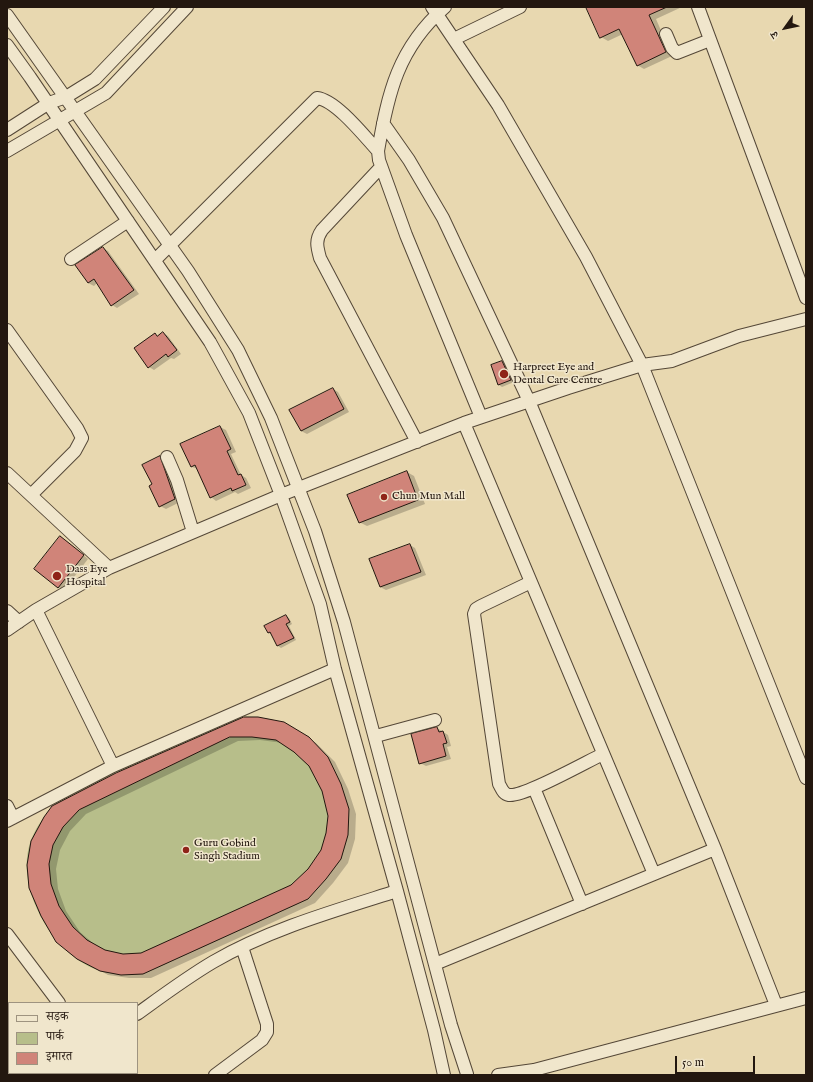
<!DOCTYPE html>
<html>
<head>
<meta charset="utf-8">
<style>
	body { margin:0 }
	#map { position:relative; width:813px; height:1082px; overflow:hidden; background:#e8d8b0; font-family:"IM FELL English","Noto Serif Devanagari",serif }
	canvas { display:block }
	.frame { position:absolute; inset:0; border:8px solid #23170f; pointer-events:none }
	.legend { position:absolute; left:8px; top:1002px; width:130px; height:72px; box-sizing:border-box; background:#f0e6cc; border:1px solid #9e9380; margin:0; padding:5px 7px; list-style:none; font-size:12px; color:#23170f }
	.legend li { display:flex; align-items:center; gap:8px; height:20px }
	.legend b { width:20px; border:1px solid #9e9380 }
	.north { position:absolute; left:765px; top:8px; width:40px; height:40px; -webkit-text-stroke:3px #f0e6cc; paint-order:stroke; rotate:237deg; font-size:11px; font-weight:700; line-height:16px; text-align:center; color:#23170f }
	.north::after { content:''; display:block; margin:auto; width:14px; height:18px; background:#23170f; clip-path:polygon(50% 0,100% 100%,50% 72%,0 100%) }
	.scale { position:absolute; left:675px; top:1056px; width:80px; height:18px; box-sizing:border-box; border:2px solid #23170f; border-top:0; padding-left:5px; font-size:12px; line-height:14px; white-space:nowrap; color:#23170f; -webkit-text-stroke:3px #f0e6cc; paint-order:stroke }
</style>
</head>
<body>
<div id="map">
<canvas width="813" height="1082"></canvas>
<div class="frame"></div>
<ul class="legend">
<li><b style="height:5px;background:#f0e6cc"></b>सड़क</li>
<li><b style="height:11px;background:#b7be8a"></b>पार्क</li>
<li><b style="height:11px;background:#d08479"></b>इमारत</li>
</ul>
<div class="north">उ</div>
<div class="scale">50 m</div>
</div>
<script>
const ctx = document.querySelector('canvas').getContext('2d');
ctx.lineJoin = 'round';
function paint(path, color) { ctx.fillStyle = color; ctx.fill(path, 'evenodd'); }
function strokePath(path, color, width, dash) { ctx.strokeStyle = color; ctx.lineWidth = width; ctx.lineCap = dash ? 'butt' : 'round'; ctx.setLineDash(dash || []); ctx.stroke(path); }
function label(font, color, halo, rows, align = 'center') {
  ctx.font = font + ' "IM FELL English",serif'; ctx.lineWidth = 3; ctx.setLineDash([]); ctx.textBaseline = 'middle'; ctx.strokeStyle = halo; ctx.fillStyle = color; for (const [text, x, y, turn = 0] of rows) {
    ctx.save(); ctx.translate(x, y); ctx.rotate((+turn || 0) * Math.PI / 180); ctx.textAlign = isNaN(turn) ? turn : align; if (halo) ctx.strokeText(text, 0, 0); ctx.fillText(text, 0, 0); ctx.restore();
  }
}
paint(new Path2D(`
	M231,716L258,717L341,784L349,809L348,835L341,859L326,879L308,899L143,974C129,975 115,975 101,971C54,958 13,887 31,840C37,824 49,810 60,797Z`), '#b7be8a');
paint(new Path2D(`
	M587,7H682L656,19L672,56L644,69L637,65L623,34L608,41L601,37Z
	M103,248L108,251L139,294L117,308L112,305L97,283L94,286L88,283Z
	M163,333L168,336L181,354L174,359L171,358L154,370L149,367L155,335L158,337Z
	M502,362L505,364L514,382L502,387L499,385L492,366Z
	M333,389L338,392L349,412L307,434L301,431Z
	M220,427L226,430L236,452L231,454L241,475L246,478L251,488L238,494L235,492L216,501L211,497L198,469L192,467L182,445Z
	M160,458L165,461L180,502L166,509L160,506Z
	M407,472L414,476L425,504L367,526L359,522Z
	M65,540L88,559L64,590L58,587Z
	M410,545L415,548L426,575L386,590L380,587Z
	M286,616L289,618L292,624L289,626L296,640L281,648L278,646L272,634L268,633Z
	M245,718L284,723L316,743L335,762L348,789L356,814L355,839L348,863L333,883L315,903L151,978H129L108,975L86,963L42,915L44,817ZM260,740L283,743L295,751L309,766L323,791L329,816L327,834L322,850L309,869L292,886L141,954L123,955L105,951L94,944L80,932L66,911L58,889L56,869L60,850L70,831L86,814L238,741Z
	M437,728L448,735L451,746L447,747L451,759L426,766L420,763Z`), '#0003');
const building = new Path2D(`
	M586,7H667L649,15L666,52L637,66L619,29L600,38Z
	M103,247L134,290L111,306L94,279L88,283L75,265Z
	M163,332L177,350L168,357L166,354L148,368L134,348L155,333L157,336Z
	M502,361L511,380L498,385L491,365Z
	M333,388L344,409L301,431L289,410Z
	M220,426L231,449L227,451L238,475L241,474L246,485L232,491L231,488L210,498L195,465L191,467L180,444Z
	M160,456L175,499L159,507L149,486L152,484L142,465Z
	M407,471L418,500L359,523L347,495Z
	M60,536L84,555L58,588L34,569Z
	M410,544L421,572L380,587L369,559Z
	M286,615L290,622L286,624L294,638L277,646L270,632L268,633L264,626Z
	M244,717H258L284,722L309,737L328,757L341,784L349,809L348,835L341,859L326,879L308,899L143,974L121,975L100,971L77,959L56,942L41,916L29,888L27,865L31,841L44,817L52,806L116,773ZM230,737H252L276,740L294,752L309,766L322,791L328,816L326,833L321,850L308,869L291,885L141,953L123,954L105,950L87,940L73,927L59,906L51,884L49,864L53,845L63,827L79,810Z
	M437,727L439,732L443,731L447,743L443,744L446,756L419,764L411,734Z`);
paint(building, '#d08479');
strokePath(building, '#23170f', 1);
const minor = new Path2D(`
	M432,7L498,105L586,257L642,365L806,778
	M445,7C398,48 388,93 378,151L379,160L406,235L481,417
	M698,7L806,298
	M7,15L188,271L238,350L271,418L315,531L344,622L451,1025L467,1074
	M666,34L672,48L677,53L710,40
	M454,39L520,7
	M7,45L30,77L210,342L249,413L281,495L320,604L335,669L397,891L434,1030L444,1075
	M383,123L409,160L443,218L529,401L715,849L776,1005
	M7,130L49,103L66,97L95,79L164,7
	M7,151L106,93L187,7
	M380,168L322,230C315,240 317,247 320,258L417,442
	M71,259L128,221
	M155,260L317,98C336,100 365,137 378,151
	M7,330L77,428L82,438L75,451L31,495
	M464,423L654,874
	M167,457L177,480L193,532
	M7,473L109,568
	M531,582L481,606L476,609L474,614L499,784C502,789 503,794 509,795C524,797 586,762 603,754
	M36,610L113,766
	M7,611L19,622
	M7,630L36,610L109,568L281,495L464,423L568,388L642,365L672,361L739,336L806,319
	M376,736L435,720
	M534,788L582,904
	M7,806L13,818
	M7,821L113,766L335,669
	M7,934L59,1003
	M435,964L715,849
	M137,1014C162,996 186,978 213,962C270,929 334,911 397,891
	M111,1073L112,1075
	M215,1075L262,1040L267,1032V1024L242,947
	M498,1075L534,1070L806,998`);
strokePath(minor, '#544737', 14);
strokePath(minor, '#f0e6cc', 12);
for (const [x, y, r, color] of [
	[504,374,5,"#8f2418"],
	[384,497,4,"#8f2418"],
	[57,576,5,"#8f2418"],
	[186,850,4,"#8f2418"]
]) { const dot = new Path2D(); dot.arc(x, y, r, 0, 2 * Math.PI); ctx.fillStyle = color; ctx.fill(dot); strokePath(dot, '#f0e6cc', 1.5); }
label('11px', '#23170f', '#f0e6cc', [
	["Harpreet Eye and",513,368],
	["Dental Care Centre",513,381],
	["Chun Mun Mall",392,497],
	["Dass Eye",66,570],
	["Hospital",66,583],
	["Guru Gobind",194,844],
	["Singh Stadium",194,857]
], 'left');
</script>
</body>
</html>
